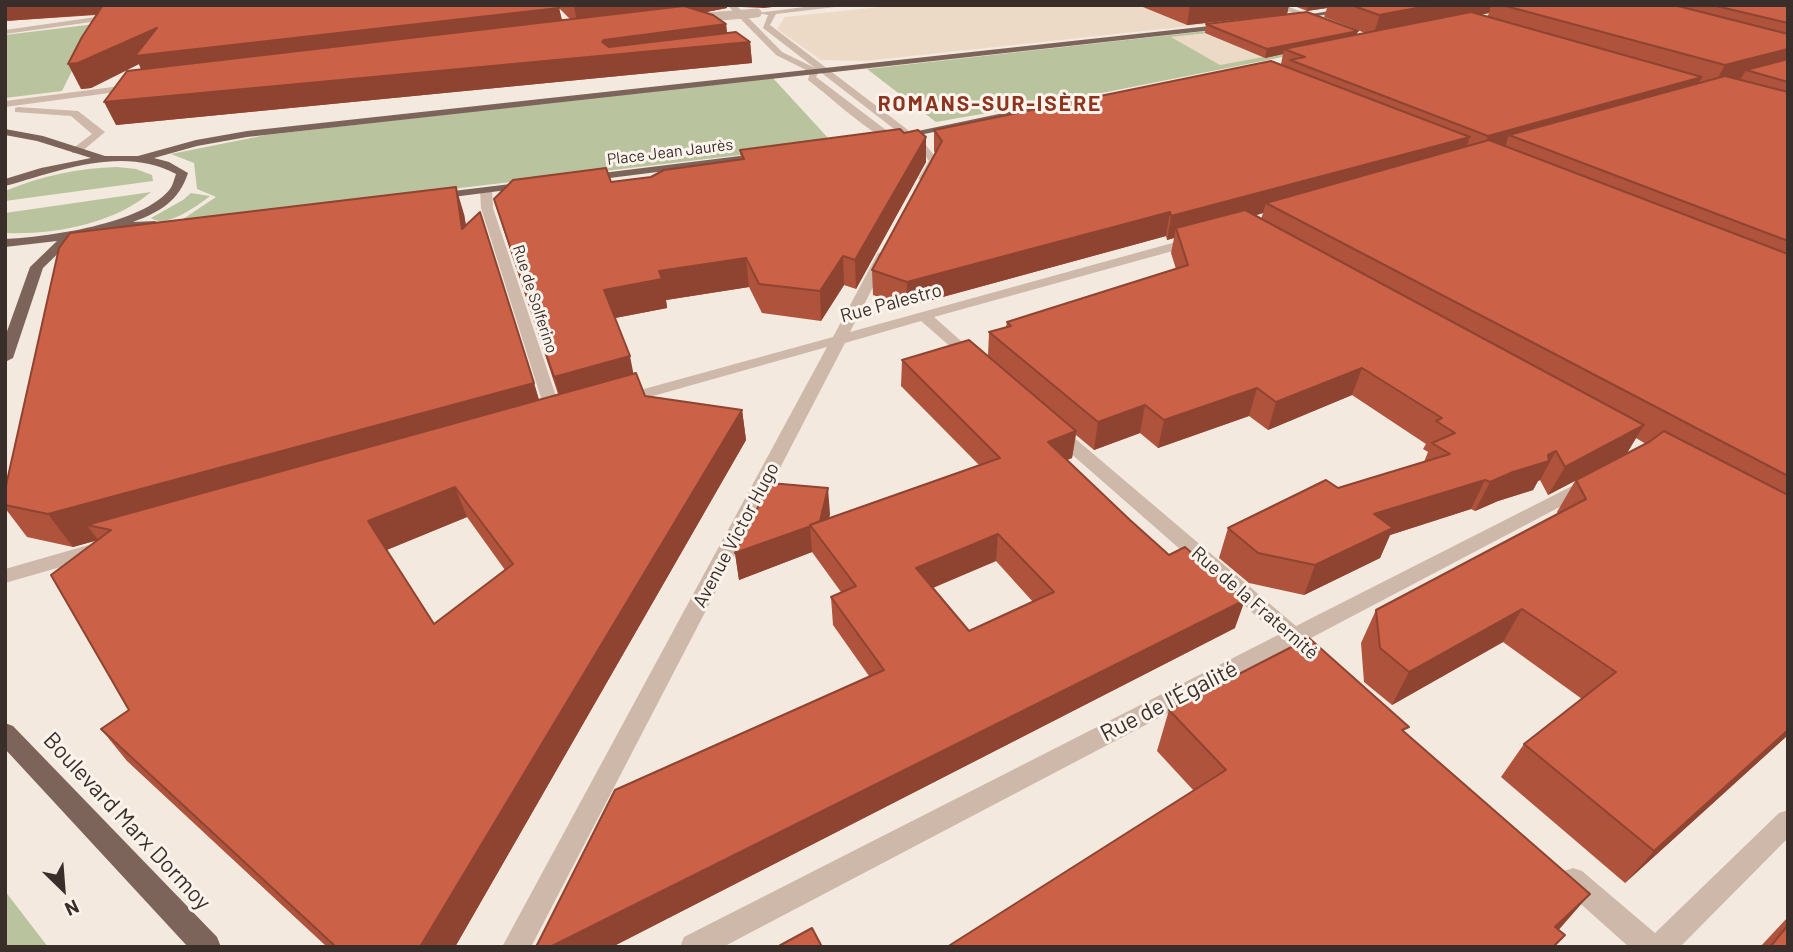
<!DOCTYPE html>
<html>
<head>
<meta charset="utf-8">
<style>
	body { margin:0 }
	#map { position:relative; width:1793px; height:952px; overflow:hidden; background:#f4e9df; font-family:Barlow,sans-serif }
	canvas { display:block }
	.frame { position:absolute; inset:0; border:7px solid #3a2e2a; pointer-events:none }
	.north { position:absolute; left:28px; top:854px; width:70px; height:70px; -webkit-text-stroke:5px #fbf3ec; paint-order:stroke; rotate:155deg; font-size:19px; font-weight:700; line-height:28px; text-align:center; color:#3a2e2a }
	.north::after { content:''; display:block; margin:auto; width:24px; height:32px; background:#3a2e2a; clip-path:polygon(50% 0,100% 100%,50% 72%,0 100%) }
</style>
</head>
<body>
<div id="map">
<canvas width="1793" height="952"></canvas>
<div class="frame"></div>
<div class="north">N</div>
</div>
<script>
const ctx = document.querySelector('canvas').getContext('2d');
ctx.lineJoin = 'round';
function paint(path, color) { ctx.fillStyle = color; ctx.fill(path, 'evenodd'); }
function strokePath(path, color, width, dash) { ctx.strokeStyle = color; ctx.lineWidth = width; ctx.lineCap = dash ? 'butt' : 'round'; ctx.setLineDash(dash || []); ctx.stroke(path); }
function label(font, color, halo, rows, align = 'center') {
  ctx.font = font + ' Barlow,sans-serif'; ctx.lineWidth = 6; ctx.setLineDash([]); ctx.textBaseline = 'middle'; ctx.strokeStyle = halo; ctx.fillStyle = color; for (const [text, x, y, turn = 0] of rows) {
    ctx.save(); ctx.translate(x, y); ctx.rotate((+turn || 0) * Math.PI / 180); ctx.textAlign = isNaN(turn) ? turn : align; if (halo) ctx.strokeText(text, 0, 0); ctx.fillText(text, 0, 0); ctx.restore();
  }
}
paint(new Path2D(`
	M1304,20L1363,41L1107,92L936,122L867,69Z
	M95,24L62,91L5,98V35Z
	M772,77L829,139L808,147L180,221L216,197L197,189L194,163L171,154L266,135Z
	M117,167L136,169L152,175L153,181L5,201V191C41,176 79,168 117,167Z
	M151,192C114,224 53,235 5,233V213Z
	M191,193L210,196C196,207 165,229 151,218L183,200Z
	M5,891L48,947H5Z`), '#b9c49e');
paint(new Path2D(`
	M899,5H1267L1274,13L1265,18L865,61L821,60L777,29L785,17Z
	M1296,23L1351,41L1220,65L1171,37Z`), '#ecdac6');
paint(new Path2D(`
	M727,5H736L782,52L815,68L763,28L768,15L757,13L820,5H852L776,14L770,25L908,130L906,136L924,143L939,161L928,181L918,179L929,161C914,137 899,147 882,137C856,122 832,98 808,80L810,72L776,55ZM819,71L898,132L890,133L816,77Z
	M1272,5H1284L1323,20L1316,22Z
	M117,14L120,18L5,34V30Z
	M136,84L141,87L139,89L5,107V101Z
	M18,107L78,111L105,132L80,153H72V149L92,134L71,116L15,112V108Z
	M486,187L492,190L493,208L563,417L561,420L555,422L547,417L481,208L480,190Z
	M1194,237L1200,241L1198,244L934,317L978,356L981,359L978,362H968L921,321L845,343L531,947H502L827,347L621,405L615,403L613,400L615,397L833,337L878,253L883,252L889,256L850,332Z
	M1058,428L1064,429L1296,626L1580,482L1586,480L1595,486L1592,490L1309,639L1311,643L1308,649L1301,651L1292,648L723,947H680L684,937L1278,635L1052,437L1050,433L1052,429Z
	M99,542L106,544L109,549L106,554L5,583V569Z
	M1788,810V838L1680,947H1629L1564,889L1560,880L1564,871L1573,868L1582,871L1655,933L1779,813Z`), '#cdb8aa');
paint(new Path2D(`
	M1366,5H1389L1291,20L1287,18Z
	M1228,24L1231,28L247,137L197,146L154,158L169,162L188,173C179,201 160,212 133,222L155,221L161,225L159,228L110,230L74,238L43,268L13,358L5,362V337L30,267L57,241L5,247V239C47,237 143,224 170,189C173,185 174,179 176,174C123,145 59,171 5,186V179L41,168L91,158L37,141L5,135V129L43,136L105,156H138L196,140L247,131Z
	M1056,102L1059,103V107L899,139L894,136Z
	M764,153L769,156L768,158L586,181L580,178L586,175Z
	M527,182L531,183V187L437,199L431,196L437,193Z
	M5,723L13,726L217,937L221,947H188L5,749Z`), '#7d645a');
strokePath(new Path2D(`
	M708,17L757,13`), '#cdb8aa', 9);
paint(new Path2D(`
	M5,5H726L727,8L706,12L726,24L727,33L750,42L752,63L116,125L141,70L139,64L91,88L81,89L96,15L5,21ZM559,8L570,19L562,20Z
	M739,5H792L762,8L742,7Z
	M1138,5H1289L1287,14L1187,25Z
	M1292,5H1788V735L1625,883L1501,777L1524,744L1582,699L1503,642L1392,705L1364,682L1361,643L1376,610L1558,514L1557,512L1575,481L1548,495L1540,480L1538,481L1533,490L1498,501L1475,511L1471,509L1390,535L1380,558L1304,595L1249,583L1219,558L1228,528L1338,488L1424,462L1428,452L1423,449L1426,444L1352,395L1268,430L1249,416L1158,448L1140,433L1094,450L1076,435L1072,458L1067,460L1235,628L612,947H536L869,676L833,625L831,597L841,592L812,552L739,580L735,553L830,514L829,518L979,465L901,386L902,360L988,356L989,332L1006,327L1007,322L1176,269L1171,253L1174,238L1167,240L1166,236L906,307L873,295L872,270L935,153L934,151V130L1281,64L1283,54L1265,58L1205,33L1206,24L1357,35L1365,33L1324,17L1327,8L1307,11ZM1489,13L1487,17L1480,15ZM1263,213L1261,219L1254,216ZM1636,438L1646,444L1627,453ZM996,561L1033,602L969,631L933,588Z
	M904,133L926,137V162L856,289L844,285L821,321L762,313L749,287L666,300L667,308L615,318L633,373L645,396L742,410L746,440L455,947H327L127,761L101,729L129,710L98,540L73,547L27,537L5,508V490L464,214L466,226L534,383L539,400L558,394L502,225L494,199L651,177L741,160L740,150ZM467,517L505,570L434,624L386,550Z
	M1169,710L1405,734L1558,930L1565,935L1554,947H947L1194,791L1157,751Z
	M1788,917V947H1760Z`), '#af533c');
paint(new Path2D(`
	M5,5H109L101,14L5,21Z
	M581,5H726L727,8L702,13L578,28L574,6Z
	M762,5H792L762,8Z
	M1190,5H1289L1287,14L1187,25Z
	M1308,5H1327V8L1307,11Z
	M1383,5H1491L1489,13L1373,36Z
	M559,8L564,30L147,81L139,64L91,88L81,89L68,64L157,28Z
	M726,24L728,44L750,42L752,63L116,125L104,102L602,42L604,40Z
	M1358,31L1355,40L1284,49L1283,54L1265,58L1267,49Z
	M1788,49V67L1746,70L1740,80L1713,87L1725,65Z
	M1702,77L1693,93L1509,135L1505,147L1481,153L1488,136Z
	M926,137V162L856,289L855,260Z
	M1470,137L1462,159L1266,203L1263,213L1178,236L1176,228L1174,238L1167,240L1171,216Z
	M456,187L464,214L471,257L462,229Z
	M1170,212L1166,236L906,307L907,282Z
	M843,256L844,285L821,321L820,291Z
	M746,258L749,287L666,300L667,308L610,319L604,290L659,271Z
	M630,356L636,387L563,408L554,377Z
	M1362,368L1352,395L1268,430L1276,402Z
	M534,383L543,414L111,530L87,525L98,540L73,547L48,514Z
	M1257,388L1249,416L1158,448L1164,420Z
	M1145,405L1140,433L1094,450L1098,422Z
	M742,410L746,440L455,947H420Z
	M1644,425L1627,453L1548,495L1565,467Z
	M1076,431L1072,458L1044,469L1048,442Z
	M1556,451L1540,480L1538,481L1533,490L1498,501L1475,511L1490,482Z
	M1485,480L1471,509L1390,535L1380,558L1304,595L1315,565L1374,514Z
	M455,487L467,517L382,552L368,521Z
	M828,488L830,514L823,542L811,526Z
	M810,526L812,552L739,580L735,553Z
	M998,534L996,561L915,595L916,568Z
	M1245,600L1235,628L612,947H550Z
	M1522,609L1503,642L1392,705L1409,672Z
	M1788,730V735L1625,883L1654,851Z
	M1590,894L1556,933L1555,927Z`), '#8e4431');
const building = new Path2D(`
	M103,5H557L559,8L135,56L157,28L78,63L68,64L82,37Z
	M1351,5H1433L1379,15Z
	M1502,5H1674L1788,34V49L1725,65Z
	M1712,5H1788V23Z
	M684,6L713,15L726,24L604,40L602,42L609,47L736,32L750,42L104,102L127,71Z
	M1307,12L1358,31L1267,49L1206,24Z
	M1471,12L1702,77L1488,136L1290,60L1305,57L1284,49Z
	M1788,59V82L1746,70Z
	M1271,61L1470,137L1171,216L1170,212L907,282L872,270L942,141L934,130Z
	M1725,76L1788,92V241L1509,135Z
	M900,129L904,133L918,130L926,137L855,260L843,256L820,291L759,284L746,258L659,271L662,279L604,290L630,356L554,377L494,199L513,180L606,168L611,182L651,177L664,170L744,159L740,150Z
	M1489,140L1788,254V476L1266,203Z
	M456,187L462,229L480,212L534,383L48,514L5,505V490L59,248L70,233Z
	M1245,210L1644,425L1565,467L1556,451L1548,455L1549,461L1513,472L1490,482L1485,480L1374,514L1393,528L1315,565L1258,553L1228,528L1326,480L1338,488L1450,454L1432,443L1455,433L1436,421L1442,418L1362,368L1276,402L1257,388L1164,420L1145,405L1098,422L989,332L1011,326L1007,322L1188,265L1176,228Z
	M969,340L1076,431L1048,442L1130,520L1169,555L1185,547L1245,600L550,947H536L615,790L884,670L831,597L856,586L810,525L1000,458L902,360ZM998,534L1054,592L969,631L916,568Z
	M636,373L645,396L742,410L420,947H336L101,729L129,710L51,575L111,530L87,525ZM455,487L513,564L434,624L368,521Z
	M1664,431L1788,495V730L1654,851L1524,744L1616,672L1522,609L1409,672L1380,648L1376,610L1586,499L1576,480L1649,442Z
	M770,483L828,488L820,521L810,525L811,526L735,553Z
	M1309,638L1409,727L1402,730L1590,894L1555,927L1565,935L1553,947H947L1226,770L1169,710Z
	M1788,925V947H1770Z
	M812,928L822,947H777Z`);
paint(building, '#cb6146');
strokePath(building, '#8e4431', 2);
label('16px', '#3a2e2a', '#fbf3ec', [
	["Place Jean Jaurès",670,152,-7],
	["Rue de Solferino",535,299,72]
]);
label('19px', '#3a2e2a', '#fbf3ec', [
	["Rue Palestro",891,303,-15],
	["Avenue Victor Hugo",736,535,-62],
	["Rue de la Fraternité",1255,603,41]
]);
ctx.letterSpacing = '2px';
label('bold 21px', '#8d341f', '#fbf3ec', [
	["ROMANS-SUR-ISÈRE",990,104]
]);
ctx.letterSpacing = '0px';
label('23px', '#3a2e2a', '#fbf3ec', [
	["Rue de l'Égalité",1169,701,-27],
	["Boulevard Marx Dormoy",127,821,47]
]);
</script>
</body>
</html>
